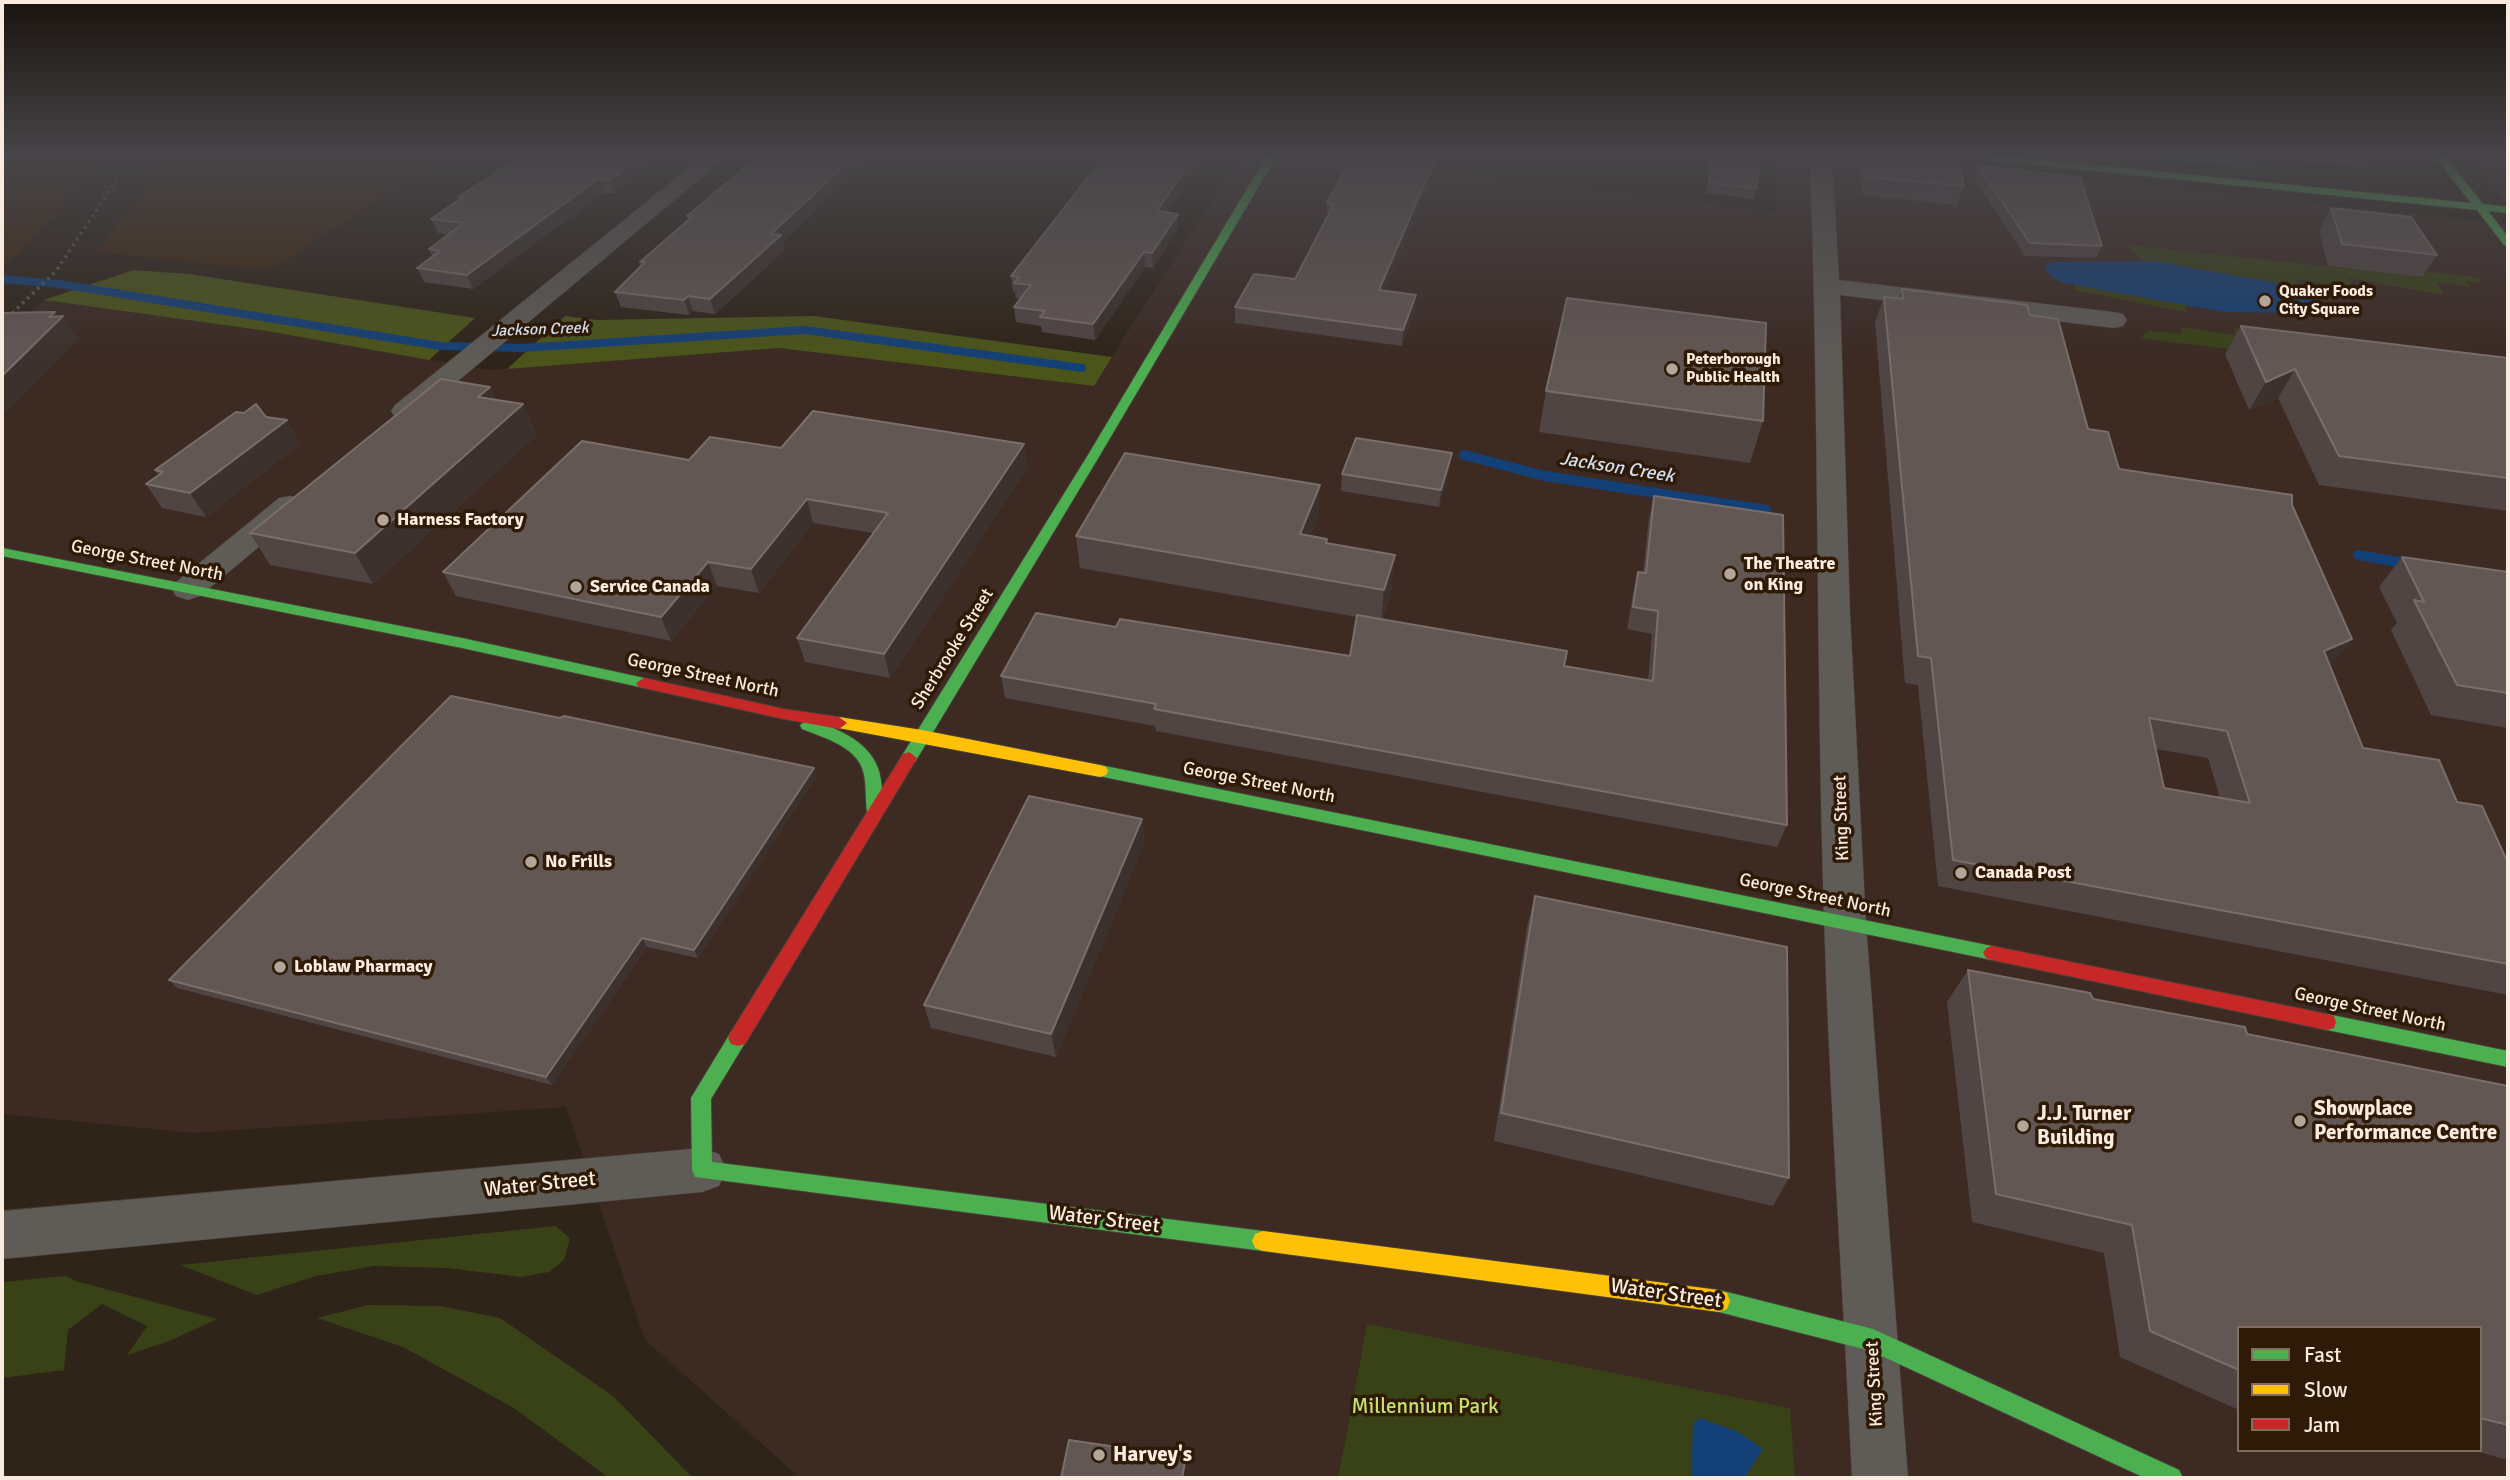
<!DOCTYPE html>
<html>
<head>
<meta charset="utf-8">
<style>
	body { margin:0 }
	#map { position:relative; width:2510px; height:1480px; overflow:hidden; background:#2f2419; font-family:Signika,sans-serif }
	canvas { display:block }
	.frame { position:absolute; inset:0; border:4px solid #f9ebdf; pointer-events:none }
	.legend { position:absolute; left:2237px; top:1326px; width:245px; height:126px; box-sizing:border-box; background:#2e1a06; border:2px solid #7f6e5d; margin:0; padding:9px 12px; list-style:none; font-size:21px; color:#f9ebdf }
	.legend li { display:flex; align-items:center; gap:14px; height:35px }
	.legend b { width:35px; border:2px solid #7f6e5d }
</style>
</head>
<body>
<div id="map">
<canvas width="2510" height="1480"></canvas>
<div class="frame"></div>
<ul class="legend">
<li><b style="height:9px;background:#4caf50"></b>Fast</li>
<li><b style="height:9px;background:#ffc107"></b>Slow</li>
<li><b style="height:9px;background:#c62828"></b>Jam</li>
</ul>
</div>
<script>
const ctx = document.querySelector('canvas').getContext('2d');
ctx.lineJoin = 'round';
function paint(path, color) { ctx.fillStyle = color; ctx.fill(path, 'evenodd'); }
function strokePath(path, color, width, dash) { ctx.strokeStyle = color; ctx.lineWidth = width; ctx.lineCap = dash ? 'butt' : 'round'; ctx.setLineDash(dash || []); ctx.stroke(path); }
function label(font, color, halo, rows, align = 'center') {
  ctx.font = font + ' Signika,sans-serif'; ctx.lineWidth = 7; ctx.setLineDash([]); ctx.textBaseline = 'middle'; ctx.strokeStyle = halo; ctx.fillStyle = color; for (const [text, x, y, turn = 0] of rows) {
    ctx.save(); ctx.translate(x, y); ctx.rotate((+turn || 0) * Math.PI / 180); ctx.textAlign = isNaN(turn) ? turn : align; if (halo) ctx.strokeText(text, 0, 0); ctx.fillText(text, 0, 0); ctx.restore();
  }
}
paint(new Path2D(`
	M1240,157H1322L1776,212V157H1872L2508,224V1478H1795L1367,1324L1338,1478H800L645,1340L566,1107L193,1133L2,1114V338L44,300L267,331L490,370L779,348L1093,386ZM2239,1328H2480V1450H2239Z
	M2468,157H2508V206Z`), '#3c2a23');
paint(new Path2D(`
	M2,157H102L50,220L2,271Z
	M167,157H443L270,271L97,252Z`), '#3f270f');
paint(new Path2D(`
	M2168,157C2190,157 2249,150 2259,169L2169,160Z
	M2128,245L2422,277L2418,271L2478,277L2482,283L2467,281L2470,288L2437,282L2444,295L2349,278L2351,288L2297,279L2298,287L2154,261H2142Z
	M2074,285L2186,305V312L2074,290Z
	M2180,327L2235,335V327L2294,337L2293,331L2358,342L2508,385L2141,338L2149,331L2182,334Z
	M556,1226L570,1238L564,1260L549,1272L521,1277L448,1268L374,1266L316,1276L257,1295L180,1265Z
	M66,1276L76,1281L217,1319L167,1342L127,1355L147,1326L102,1304L68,1330L64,1370L2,1378V1282Z
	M368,1305L440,1306L500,1318L613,1396L693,1478H609L514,1408L403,1347L317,1318Z
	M1367,1324L1790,1408L1795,1478H1338Z`), '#394117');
paint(new Path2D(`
	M133,270L189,274L475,318L429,360L267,331L44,300Z
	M565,316L597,320L814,316L1112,357L1094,386L779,348L507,369Z`), '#4b5519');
paint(new Path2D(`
	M2154,261L2298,287C2308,292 2319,296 2320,309L2300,313L2224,312L2064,283L2054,279L2045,269L2046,265L2053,262Z
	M1700,1418L1738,1432L1763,1449L1744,1478H1691L1693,1423Z`), '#144078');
strokePath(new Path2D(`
	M2,279L60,284L440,346L522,348L805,330L1082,368`), '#144078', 8);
strokePath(new Path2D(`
	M1464,455L1545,476L1766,510
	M2358,555L2415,565`), '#144078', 10);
const street = new Path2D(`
	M702,157H726L415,417L405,420L395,417L391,411L395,405Z
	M1810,157H1832L1839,280L2114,312L2123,314L2127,320L2123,326L2114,328L1840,295L1850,613L1866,924L1908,1478H1852C1843,1292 1830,1107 1824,921C1816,666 1819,411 1810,157Z
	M290,496L301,498L305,505L301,512L200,596L188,600L176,596L172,589L176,582L279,498Z
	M702,1148L719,1154L726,1170L719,1186L702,1192L2,1259V1211Z`);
const fast = new Path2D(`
	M1266,157H1276L1100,455L915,762H903L901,758L903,754L1088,455Z
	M1983,157H2014L2471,203L2435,157H2445L2483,204L2508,207V213L2488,211L2508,237V246L2504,245L2477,210L1988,160Z
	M2,548L462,638L644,678L652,683L644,688L462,648L2,556Z
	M808,719C834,727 868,740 878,768C883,782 882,798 883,812L881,816H869L867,812C865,798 867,781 862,768C854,746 822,737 802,729L800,725Z
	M1100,765L1992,946L1998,948L2001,953L1998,958L1992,960L1094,775L1092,771L1094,767Z
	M2327,1014L2508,1051V1067L2327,1030L2320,1028L2318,1022L2320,1016Z
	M738,1030L745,1032L748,1038L711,1099L712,1162L1263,1231L1271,1234L1274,1241L1271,1248L1263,1251L695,1177L692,1170L691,1098L731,1032Z
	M1719,1290L1873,1329L2179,1470L2183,1478H2145L1871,1351L1719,1312L1711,1309L1708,1301L1711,1293Z`);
const slow = new Path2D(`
	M839,717L922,730L1100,765L1106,767L1108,771L1106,775L1100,777L833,727L831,723L833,719Z
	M1263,1231L1719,1290L1727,1293L1730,1301L1727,1309L1719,1312L1263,1251L1255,1248L1252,1241L1255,1234Z`);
const jam = new Path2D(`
	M644,678L784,709L839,717L847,723L839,729L784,719L639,687L636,683Z
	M909,752L917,758L745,1044L738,1046L731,1044L728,1038L731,1032L903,754Z
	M1992,946L2327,1014L2334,1016L2336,1022L2334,1028L2327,1030L1992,960L1986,958L1983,953L1986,948Z`);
strokePath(street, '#4a4036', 1);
strokePath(fast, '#4a4036', 2);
strokePath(slow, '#4a4036', 2);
strokePath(jam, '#4a4036', 2);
paint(street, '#5f5b56');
paint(fast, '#4caf50');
paint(slow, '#ffc107');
paint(jam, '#c62828');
strokePath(new Path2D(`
	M2,323L56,271L132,157`), '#625b54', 3.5, [2.5, 4.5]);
paint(new Path2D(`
	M515,157H662L615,194L603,193L473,289L424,282L417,268L432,257L429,249L449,235L438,233L431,219L459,200L458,197L516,159Z
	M758,157H870V158L783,242L785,250L715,314L693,311L689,315L621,307L615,292L641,266L640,262L688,220L687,216Z
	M1204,157L1167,212L1178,228L1153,268L1145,267L1095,340L1042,332L1041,326L1016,322L1014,307L1020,299L1016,298L1015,292L1013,291L1011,276Z
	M1352,157H1440L1384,291L1415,311L1402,346L1235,323V307L1295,279L1327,218V203Z
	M1708,157H1760L1756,189L1754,199L1706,193L1709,177L1705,176Z
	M1858,157H1958L1964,186L1957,205L1862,195Z
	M2292,157H2374L2368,168L2294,160Z
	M2476,157H2508V163L2479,160Z
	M1978,166L2102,246L2096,258L2025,256L1974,178Z
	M2331,208L2437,255L2422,277L2328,266L2319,230Z
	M1902,289L2030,315L2088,429L2119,469L2292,505L2352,639L2330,666L2363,748L2457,802L2508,863V995L1938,886L1918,685L1905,683L1875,322L1884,297L1899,299ZM2156,749L2208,758L2220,798L2164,788Z
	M2241,326L2508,358V511L2319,485L2278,398L2249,410L2225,354Z
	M490,387L496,400L523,404L537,435L373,584L270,565L250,533Z
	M1546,391L1763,421L1750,463L1539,432Z
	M266,417L287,420L300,444L206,517L162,508L146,484L158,475L155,470Z
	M781,448L1028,467L890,678L805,662L797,638L873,533L813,523L759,593L717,586L671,641L456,596L443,572L689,460Z
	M1450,469L1439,507L1341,491L1342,474Z
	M1320,485L1318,516L1310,536L1327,544L1392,587L1382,620L1564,666L1648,681L1652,634L1627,629L1633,594L1638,572L1643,573L1649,518L1654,496L1787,825L1777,847L1156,731L1155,726L1005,698L1001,676L1116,627L1350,656L1357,617L1080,568L1076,536Z
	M2402,557L2508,572V728L2431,715L2391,630L2397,623L2379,587Z
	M814,768L816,777L698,958L647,947L552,1085L177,988L169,980Z
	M1142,819L1144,843L1056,1057L931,1028L924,1005Z
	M1535,896L1789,1178L1773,1206L1494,1141L1527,927Z
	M1968,970L2247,1034L2508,1086V1460L2472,1450H2480V1328H2239V1410L2120,1357L2104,1253L1972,1222L1947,1002Z`), '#514544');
paint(new Path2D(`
	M640,157H662L615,194L610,180Z
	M854,157H870V158L783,242L785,250L715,314L710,299L771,234Z
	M1194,157H1204L1158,226L1157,211Z
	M1436,157H1440L1378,306L1379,290Z
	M598,179L603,193L473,289L467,275Z
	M1178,214V228L1153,268L1152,253Z
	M1144,252L1145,267L1095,340L1093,324Z
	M1416,295L1415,311L1402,346L1403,330Z
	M688,296L693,311L689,315L684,300Z
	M55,312L60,319L63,316L79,339L2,416V376L49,317Z
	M2295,369L2278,398L2249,410L2266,382Z
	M490,387L504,417L478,397Z
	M523,404L537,435L373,584L355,553Z
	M287,420L300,444L206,517L190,493Z
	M1024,444L1028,467L890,678L884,654Z
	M1452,453L1450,469L1439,507L1441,490Z
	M1320,485L1318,516L1299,566L1300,534Z
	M807,499L813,523L759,593L751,569Z
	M1395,555L1392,587L1381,621L1384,590Z
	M708,562L717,586L671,641L661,617Z
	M2352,639L2331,666L2303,678L2324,651Z
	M814,768L816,777L698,958L694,950Z
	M1142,819L1144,843L1056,1057L1051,1034Z
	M642,938L647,947L552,1085L546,1077Z
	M1186,1457V1463L1184,1478H1182Z`), '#3c312c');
const building = new Path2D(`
	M520,157H640L610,180L598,179L467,275L417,268L440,251L429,249L464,223L431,219L463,197H458Z
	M758,157H854L771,234L781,235L710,299L688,296L684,300L615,292L645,262H640L693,216H687Z
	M1105,157H1194L1157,211L1178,214L1152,253L1144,252L1093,324L1040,317L1045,311L1014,307L1031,285L1014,283L1019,277L1011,276L1081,186Z
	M1352,157H1436L1379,290L1416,295L1403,330L1235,307L1254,274L1295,279L1334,204L1327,203Z
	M1709,157H1760L1756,189L1709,183L1711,167L1707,166Z
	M1865,157H1958L1964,186L1867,177Z
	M1978,166L2080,177L2102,246L2030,243Z
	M2331,208L2411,217L2437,255L2342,244Z
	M1902,289L2027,305L2030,315L2058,319L2088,429L2108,432L2119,469L2292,495V505L2352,639L2324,651L2363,748L2439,760L2457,802L2482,806L2508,863V964L1953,860L1931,658L1918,656L1884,297L1903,299ZM2149,718L2227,731L2250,803L2164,788Z
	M1567,298L1766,323L1763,421L1546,391Z
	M55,312L49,317L63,316L2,376V313Z
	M2241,326L2508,358V478L2339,456L2295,369L2266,382Z
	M441,379L490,387L478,397L523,404L355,553L250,533Z
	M256,404L266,417L287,420L190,493L146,484L163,472L155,470L236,412L244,413Z
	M813,411L1024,444L884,654L797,638L888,513L807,499L751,569L708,562L661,617L443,572L582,441L689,460L710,437L781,448Z
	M1356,438L1452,453L1441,490L1342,474Z
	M1125,453L1320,485L1300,534L1327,539L1326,543L1395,555L1384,590L1076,536Z
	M1654,496L1783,515L1787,825L1154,709L1156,704L1001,676L1036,613L1116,627L1120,619L1350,656L1357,615L1567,651L1564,666L1653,681L1658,611L1633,607L1638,572L1646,573Z
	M2402,557L2508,572V693L2457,685L2414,600L2424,602Z
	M451,696L560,718L564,716L814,768L694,950L642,938L546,1077L169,980Z
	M1029,796L1142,819L1051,1034L924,1005Z
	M1535,896L1787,947L1789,1178L1501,1113Z
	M1968,970L2090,993L2093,999L2245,1027L2247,1034L2508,1086V1425L2480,1418V1328H2239V1370L2150,1331L2132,1225L1996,1194Z
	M1069,1440L1186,1457L1182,1478H1061Z`);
paint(building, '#635754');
strokePath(building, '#7a6e6a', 2);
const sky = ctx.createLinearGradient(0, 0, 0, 364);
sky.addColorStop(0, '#1a140e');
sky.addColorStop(0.43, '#474549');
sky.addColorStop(1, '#47454900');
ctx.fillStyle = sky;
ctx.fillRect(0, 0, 2510, 364);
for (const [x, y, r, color] of [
	[2265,301,7,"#b2a59a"],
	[1672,369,7,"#b2a59a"],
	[383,520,7,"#b2a59a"],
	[1730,574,7,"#b2a59a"],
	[576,587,7,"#b2a59a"],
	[531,862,7,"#b2a59a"],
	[1961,873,7,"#b2a59a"],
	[280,967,7,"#b2a59a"],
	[2300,1121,7,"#b2a59a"],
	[2023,1126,7,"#b2a59a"],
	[1099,1455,7,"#b2a59a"]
]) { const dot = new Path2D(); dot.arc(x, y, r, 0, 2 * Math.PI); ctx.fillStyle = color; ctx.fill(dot); strokePath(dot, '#2e1a06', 2.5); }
label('bold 16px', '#f9ebdf', '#2e1a06', [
	["Quaker Foods",2279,292],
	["City Square",2279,310],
	["Peterborough",1686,360],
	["Public Health",1686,378]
], 'left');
label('italic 16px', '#d0ddf0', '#2e1a06', [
	["Jackson Creek",540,330,-2]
]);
label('bold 18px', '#f9ebdf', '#2e1a06', [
	["Harness Factory",397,520],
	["The Theatre",1744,564],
	["on King",1744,585],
	["Service Canada",590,587],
	["No Frills",545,862],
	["Canada Post",1975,873],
	["Loblaw Pharmacy",294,967]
], 'left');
label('18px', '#f9ebdf', '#2e1a06', [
	["George Street North",147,561,11],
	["Sherbrooke Street",953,649,-58],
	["George Street North",703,676,12],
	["George Street North",1259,783,11],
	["King Street",1842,818,-92],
	["George Street North",1815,896,12],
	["George Street North",2370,1010,12],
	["King Street",1875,1384,-93]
]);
label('italic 19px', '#d0ddf0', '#2e1a06', [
	["Jackson Creek",1617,468,9]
]);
label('bold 21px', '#f9ebdf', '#2e1a06', [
	["Showplace",2314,1109],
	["Performance Centre",2314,1133],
	["J.J. Turner",2037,1114],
	["Building",2037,1138],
	["Harvey's",1113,1455]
], 'left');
label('21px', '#f9ebdf', '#2e1a06', [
	["Water Street",540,1185,-6],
	["Water Street",1104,1220,7],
	["Water Street",1666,1294,8]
]);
label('21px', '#c5e16d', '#2e1a06', [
	["Millennium Park",1425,1407]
]);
</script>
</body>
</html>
